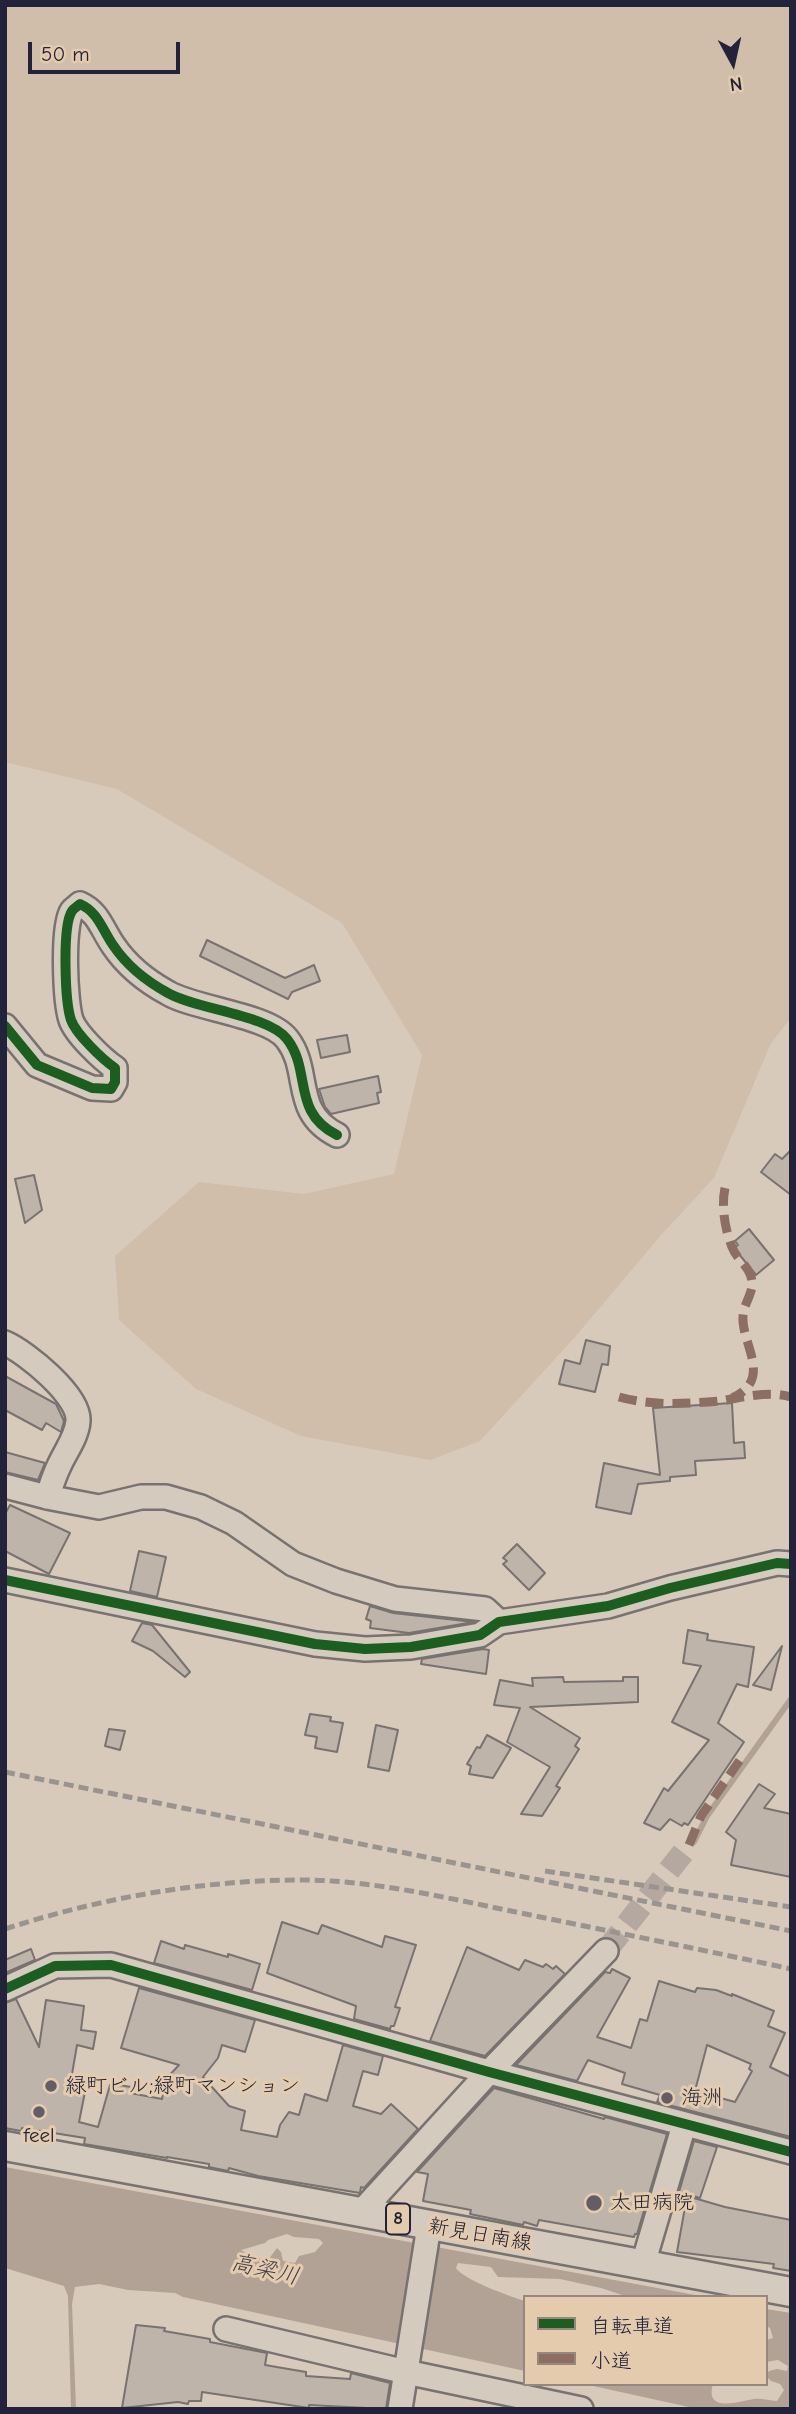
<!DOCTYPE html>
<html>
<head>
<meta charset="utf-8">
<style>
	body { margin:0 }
	#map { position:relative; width:796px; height:2414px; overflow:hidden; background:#d8caba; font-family:"Comic Neue","Klee One",sans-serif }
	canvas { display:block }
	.frame { position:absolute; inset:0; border:7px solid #22223b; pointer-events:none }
	.legend { position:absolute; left:523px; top:2295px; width:245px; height:91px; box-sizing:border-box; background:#e5cbad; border:2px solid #97877f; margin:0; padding:9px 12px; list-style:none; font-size:21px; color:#22223b }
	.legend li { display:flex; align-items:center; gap:14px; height:35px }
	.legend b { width:35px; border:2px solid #97877f }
	.north { position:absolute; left:698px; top:28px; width:70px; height:70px; -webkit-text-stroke:5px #e5cbad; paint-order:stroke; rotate:172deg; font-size:19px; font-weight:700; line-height:28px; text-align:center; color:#22223b }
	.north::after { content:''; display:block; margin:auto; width:24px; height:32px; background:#22223b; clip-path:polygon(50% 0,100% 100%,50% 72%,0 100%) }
	.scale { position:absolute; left:28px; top:42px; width:152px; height:32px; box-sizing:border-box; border:4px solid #22223b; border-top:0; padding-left:9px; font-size:21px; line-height:24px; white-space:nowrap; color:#22223b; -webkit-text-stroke:5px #e5cbad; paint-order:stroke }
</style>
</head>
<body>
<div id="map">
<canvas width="796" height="2414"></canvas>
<div class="frame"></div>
<ul class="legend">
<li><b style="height:9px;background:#1b5e20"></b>自転車道</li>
<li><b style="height:9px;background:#8d6e63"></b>小道</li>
</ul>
<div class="north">N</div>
<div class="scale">50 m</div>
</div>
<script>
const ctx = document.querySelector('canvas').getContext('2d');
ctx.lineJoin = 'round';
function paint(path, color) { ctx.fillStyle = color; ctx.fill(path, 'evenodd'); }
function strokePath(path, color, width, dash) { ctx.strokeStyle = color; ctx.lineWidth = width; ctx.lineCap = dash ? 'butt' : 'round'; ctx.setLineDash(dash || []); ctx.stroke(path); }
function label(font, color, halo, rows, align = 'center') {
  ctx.font = font + ' "Comic Neue","Klee One",sans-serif'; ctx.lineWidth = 6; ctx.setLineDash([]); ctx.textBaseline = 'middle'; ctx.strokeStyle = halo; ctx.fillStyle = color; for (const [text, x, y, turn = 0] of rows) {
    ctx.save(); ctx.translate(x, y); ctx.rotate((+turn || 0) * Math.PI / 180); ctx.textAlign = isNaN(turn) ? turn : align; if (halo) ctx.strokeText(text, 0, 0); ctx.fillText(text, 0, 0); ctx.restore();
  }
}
paint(new Path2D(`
	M5,5H791V1018L771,1043L714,1178L662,1234L575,1337L480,1441L430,1460L301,1436L196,1389L119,1320L115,1256L199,1182L304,1194L394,1174L422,1055L342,923L117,789L5,762Z`), '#d0bdaa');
paint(new Path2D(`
	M5,2167L706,2297H628L601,2288L560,2279L498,2277L491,2267L458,2263L456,2268C464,2280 509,2296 525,2301V2371L183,2297L175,2293L128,2290L99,2284L75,2287L72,2304L76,2409H71L68,2296L64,2286L5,2268ZM287,2234L294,2237L319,2239L323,2243L315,2252L299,2256L295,2263L283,2261L281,2252L277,2248L268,2260L250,2256L241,2250L265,2243L268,2240Z
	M766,2309L791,2313V2409H698L584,2384H713C704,2414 741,2401 754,2399C762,2398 769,2401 777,2401L784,2390L780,2384L771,2381L766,2376L769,2371L777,2369L787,2371L788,2366L778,2360L766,2362V2340L773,2338L770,2328L766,2326Z`), '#b2a296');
strokePath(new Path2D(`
	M694,1842L707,1816L791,1699`), '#b2a296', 6);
const building = new Path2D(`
	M207,940L285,978L314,965L320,981L292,992L288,999L200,956Z
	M347,1035L350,1052L321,1058L317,1040Z
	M378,1076L381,1092L377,1093L379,1103L331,1114L325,1107L319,1089Z
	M791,1150V1195L761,1172L775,1154L782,1159Z
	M34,1175L42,1210L25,1223L15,1179Z
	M749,1229L774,1260L756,1275L734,1248L738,1245L735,1241Z
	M586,1340L610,1346L608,1365L602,1364L595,1392L559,1384L565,1360L580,1364Z
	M5,1376L56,1404L64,1421L61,1432L46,1423L42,1430L5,1410Z
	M732,1403L734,1443L744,1442L745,1458L695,1461L696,1475L670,1477V1481L638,1484L631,1514L596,1507L604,1463L660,1475L653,1408Z
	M5,1452L45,1463L38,1480L5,1472Z
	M10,1505L70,1533L49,1574L5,1551V1514Z
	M517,1544L545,1573L529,1590L503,1564L507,1561L503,1558Z
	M139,1551L166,1557L157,1597L130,1591Z
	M370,1606L393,1613L474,1622L409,1633L370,1628L371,1621L366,1619Z
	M142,1623L152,1625L190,1672L185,1677L153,1651L132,1641Z
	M688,1630L708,1634L707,1640L754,1647L748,1687L737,1684L718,1723L744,1742L688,1825L684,1823L682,1826L670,1819L660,1830L644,1823L664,1788L668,1791L709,1740L672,1722L701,1666L683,1663Z
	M782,1646L771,1690L753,1685Z
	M483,1649L489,1650L486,1674L421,1664L422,1659Z
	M563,1677L564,1682L623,1681V1677H638V1702L530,1707L580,1738L575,1746L579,1749L556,1786L560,1788L542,1816L521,1814L550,1767L507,1742L520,1708L494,1705L500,1680L533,1686L532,1678Z
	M310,1714L331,1717L330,1721L343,1723L337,1752L315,1748L317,1737L305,1735Z
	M376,1725L398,1730L389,1771L368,1767Z
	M109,1729L125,1731L120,1750L105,1746Z
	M487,1735L511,1748L493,1778L469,1774L471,1766L467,1764L477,1747L480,1748Z
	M759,1784L775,1794L764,1808L791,1814V1877L731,1865L736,1840L726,1832Z
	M282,1922L318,1934L322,1925L382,1947L385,1936L416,1945L395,2007L400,2008L394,2026H391L390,2029L354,2019L356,2006L267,1973Z
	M161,1941L184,1949L185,1945L228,1957V1954L260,1964L252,1990L154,1963Z
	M467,1947L519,1970L525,1960L543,1967L546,1964L553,1969L556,1966L565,1974L485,2056L430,2041Z
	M31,1949L35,1960L5,1973V1960Z
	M612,1969L630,1978L597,2037L631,2048L640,2019L647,2021L659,1981L695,1992L697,1988L716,1990L732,1996V1994L774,2011L768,2026L785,2033L770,2067L791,2077V2137L657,2102L660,2095L622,2084L625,2073L588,2060L577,2081L516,2065L605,1972L610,1973ZM707,2045L751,2064L749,2069L752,2071L735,2102L695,2091Z
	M139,1988L255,2020L245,2052L222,2045L218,2058L203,2077L229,2106L245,2111L241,2130L277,2137L280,2125L289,2112L299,2115L305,2094L327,2101L343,2045L383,2056L378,2075L363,2071L353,2106L381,2114L391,2104L418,2129L364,2188L361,2187L360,2193L258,2176L229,2168L228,2171L209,2167V2164L167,2157V2158L84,2144L85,2138L22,2128L21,2131L5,2128V2003L16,1999L39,2047L46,2000L84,2006L81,2030L96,2032L93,2049L77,2045L71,2080L87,2082L79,2122L98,2127L110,2085L113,2084L131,2087L130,2093L162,2099L165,2080L179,2065L121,2048Z
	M494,2088L604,2119L605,2117L667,2134L637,2234H635L634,2237L539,2220L537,2226L524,2222L523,2225L470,2214L471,2210L423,2201L428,2174L417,2172Z
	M694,2141L717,2147L700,2198L679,2192Z
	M687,2196L725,2207L791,2220V2271L773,2268L774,2264L677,2252Z
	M136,2325L165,2328L164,2331L210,2339V2342L267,2353L265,2365L306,2372V2376L350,2379L351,2373L390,2383L386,2409L309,2405V2408L202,2392L201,2401H189L188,2404L178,2402L122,2408Z`);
paint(building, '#beb4aa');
strokePath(building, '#787270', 2);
strokePath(new Path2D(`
	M606,1951L689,1845`), '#b4a8a1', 23, [23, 11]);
const minor = new Path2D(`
	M5,1026L37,1065L92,1088L111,1089L115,1082V1068C102,1059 76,1034 71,1020C65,1002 62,926 72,911C74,908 77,907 80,904C98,912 102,929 113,945C127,966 146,981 168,993C195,1009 269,1015 287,1039C312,1071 291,1112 337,1135
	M5,1343C26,1352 80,1396 78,1421C77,1437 65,1452 59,1466C54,1476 51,1487 47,1497
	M5,1486L47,1497L99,1507L141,1497H166L201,1507L234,1523L293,1564L336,1581L395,1599L485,1609L499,1622
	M5,1580L315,1644L365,1649L411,1647L480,1635L499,1622L608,1606L670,1588L777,1563L791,1564
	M5,1989L55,1966L111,1965L489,2072L791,2152
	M362,2211L489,2072L606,1951
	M643,2264L684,2125
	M226,2329L406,2372L581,2409
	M400,2409L429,2226`);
const major = new Path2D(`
	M5,2146L791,2292`);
strokePath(minor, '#787270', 28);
strokePath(major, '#787270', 33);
strokePath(minor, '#d4cabe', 23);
strokePath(major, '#d4cabe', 28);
strokePath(new Path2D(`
	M5,1772L791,1931
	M545,1871L791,1907
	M5,1929C101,1898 201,1880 302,1880C372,1880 447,1898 516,1912C608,1931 699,1949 791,1969`), '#9a948f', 5, [10, 5]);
strokePath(new Path2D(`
	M725,1188C721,1206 725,1230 732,1247C736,1258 746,1264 750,1274C757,1290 744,1301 743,1316C741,1344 774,1379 732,1398
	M619,1397C652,1406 685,1404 719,1401C742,1398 768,1390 791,1397
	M689,1845L701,1816L742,1757`), '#8d6e63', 9, [18, 9]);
strokePath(new Path2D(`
	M5,1026L37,1065L92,1088L111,1089L115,1082V1068C102,1059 76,1034 71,1020C65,1002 62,926 72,911C74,908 77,907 80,904C98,912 102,929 113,945C127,966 146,981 168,993C195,1009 269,1015 287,1039C312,1071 291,1112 337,1135
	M5,1580L315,1644L365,1649L411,1647L480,1635L499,1622L608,1606L670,1588L777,1563L791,1564
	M5,1989L55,1966L111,1965L489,2072L791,2152`), '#1b5e20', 10);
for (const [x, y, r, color] of [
	[51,2086,7,"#625d67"],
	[667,2098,7,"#625d67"],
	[39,2112,7,"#625d67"],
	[594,2203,9,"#625d67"]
]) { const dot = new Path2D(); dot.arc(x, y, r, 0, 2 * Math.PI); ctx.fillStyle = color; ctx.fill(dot); strokePath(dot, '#e5cbad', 2.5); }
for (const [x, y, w] of [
	[398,2219,24]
]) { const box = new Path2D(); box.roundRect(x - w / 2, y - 15.5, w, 31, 5); ctx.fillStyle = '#e5cbad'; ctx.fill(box); strokePath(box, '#22223b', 2); }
label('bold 19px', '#22223b', null, [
	["8",398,2219]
]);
label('21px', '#22223b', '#e5cbad', [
	["緑町ビル;緑町マンション",65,2086],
	["海洲",681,2098],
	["feel",39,2136,"center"],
	["太田病院",610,2203]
], 'left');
label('21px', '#22223b', '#e5cbad', [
	["新見日南線",480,2235,10]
]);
label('italic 23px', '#423e4e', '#e5cbad', [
	["高梁川",265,2270,13]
]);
</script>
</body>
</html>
